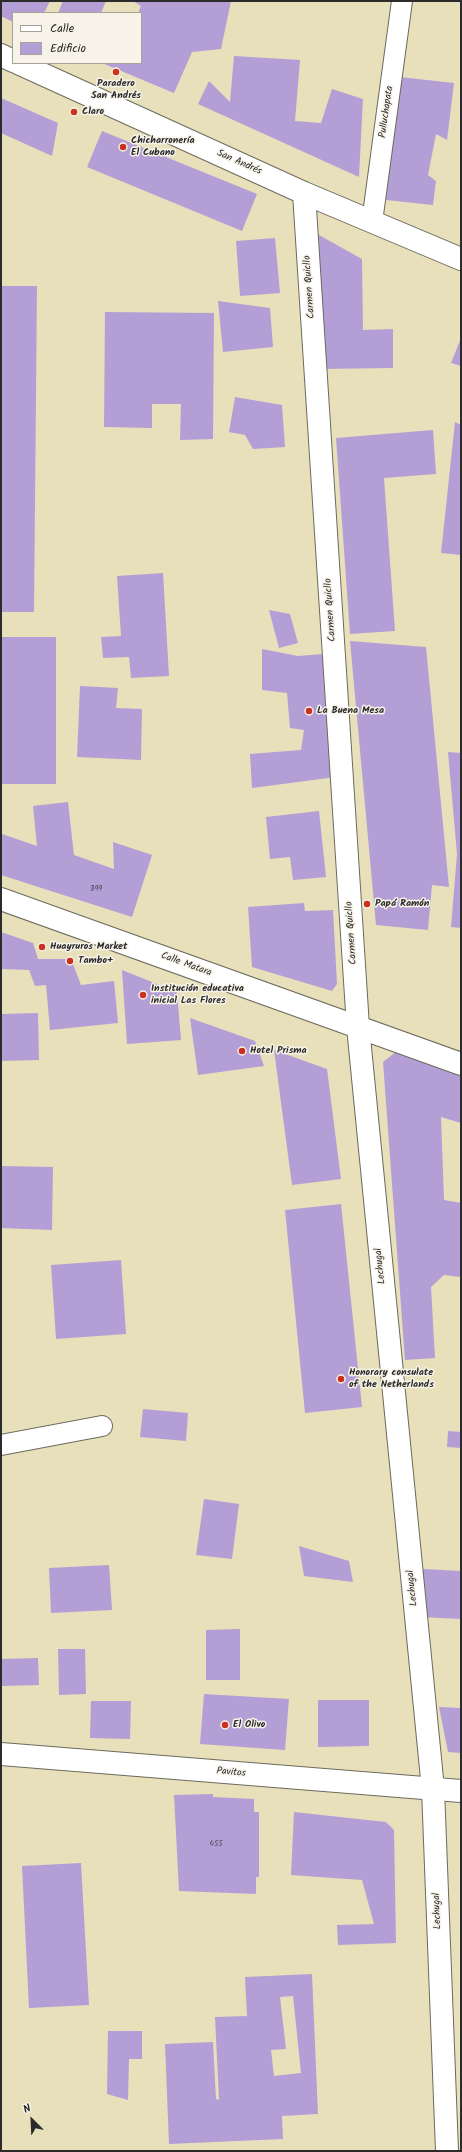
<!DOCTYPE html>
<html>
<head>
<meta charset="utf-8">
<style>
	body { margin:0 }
	#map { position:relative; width:462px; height:2152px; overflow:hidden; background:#e7e0bb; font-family:Kalam,sans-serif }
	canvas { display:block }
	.frame { position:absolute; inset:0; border:2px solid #2b2b2b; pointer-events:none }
	.legend { position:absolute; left:12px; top:12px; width:130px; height:52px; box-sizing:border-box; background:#f7f3e8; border:1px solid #a5a39c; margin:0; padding:5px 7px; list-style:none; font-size:12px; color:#2b2b2b }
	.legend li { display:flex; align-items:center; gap:8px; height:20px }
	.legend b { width:20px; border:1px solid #a5a39c }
	.north { position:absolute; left:12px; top:2100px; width:40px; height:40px; -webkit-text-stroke:3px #f7f3e8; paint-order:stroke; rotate:336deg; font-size:11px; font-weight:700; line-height:16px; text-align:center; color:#2b2b2b }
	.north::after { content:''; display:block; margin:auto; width:14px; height:18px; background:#2b2b2b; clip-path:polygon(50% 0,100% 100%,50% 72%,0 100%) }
</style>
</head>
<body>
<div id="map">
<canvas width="462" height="2152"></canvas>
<div class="frame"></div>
<ul class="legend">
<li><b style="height:5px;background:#fff"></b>Calle</li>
<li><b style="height:11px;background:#b49ed6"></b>Edificio</li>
</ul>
<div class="north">N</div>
</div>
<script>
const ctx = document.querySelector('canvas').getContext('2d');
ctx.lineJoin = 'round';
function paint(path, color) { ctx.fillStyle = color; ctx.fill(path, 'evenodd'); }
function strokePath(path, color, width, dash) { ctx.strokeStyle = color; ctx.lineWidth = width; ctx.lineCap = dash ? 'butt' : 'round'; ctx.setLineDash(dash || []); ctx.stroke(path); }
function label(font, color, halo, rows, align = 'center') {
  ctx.font = font + ' Kalam,sans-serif'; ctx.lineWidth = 3; ctx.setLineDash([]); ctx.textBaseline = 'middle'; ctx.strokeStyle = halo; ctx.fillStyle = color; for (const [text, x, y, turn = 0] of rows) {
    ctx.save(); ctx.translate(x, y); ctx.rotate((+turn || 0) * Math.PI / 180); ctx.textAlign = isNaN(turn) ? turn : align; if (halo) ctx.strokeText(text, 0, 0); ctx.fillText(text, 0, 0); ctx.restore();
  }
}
paint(new Path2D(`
	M1,1H50L44,13H13V22L1,16Z
	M63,1H106L101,13H58Z
	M133,1H231L221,49L192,52L174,93L102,63H141V13H138L141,6Z
	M234,56L300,60L295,121L321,123L332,89L363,99L359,177L198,104L209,81L230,102Z
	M400,77L454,83L447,140L436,134L428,175L436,181L433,205L386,200Z
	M1,98L58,123L52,156L1,133Z
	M102,131L257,194L242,231L87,167Z
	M319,235L362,259L363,330L393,329V368L321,369Z
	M275,238L280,293L240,296L236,241Z
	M1,286H37L34,612H1Z
	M218,301L270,308L273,347L223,352Z
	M105,312L214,313L213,439L180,440L181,404H152V428L104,427Z
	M461,338V366L451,363Z
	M235,397L282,405L285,447L253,449L245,435L229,432Z
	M455,422L461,425V555L441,553Z
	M433,430L436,474L384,478L395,631L350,634L336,438Z
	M163,573L169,676L131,678L129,657L103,658L101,637L121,636L117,576Z
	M269,610L290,614L298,643L279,648Z
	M1,637H56V784H1Z
	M350,641L426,647L449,887L432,885L428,930L376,925Z
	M262,649L298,656L323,654L336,777L252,788L250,754L301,750L304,730L290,728L287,693L262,690Z
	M80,686L118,688L116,708L142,709L141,760L77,757Z
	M448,752L461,753V928L451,927L457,854Z
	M68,802L74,855L114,869L113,842L152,855L132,917L1,875L2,834L37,846L33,806Z
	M319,811L326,877L293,880L290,857L270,859L266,817Z
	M304,903L305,911L333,910L337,984L332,991L252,967L248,907Z
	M1,932L33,943L38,959H71L81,985L114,981L118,1023L50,1030L46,985L35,986L29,970L1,969Z
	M122,970L177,992L181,1040L127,1044Z
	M38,1013L39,1060L1,1061V1014Z
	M190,1018L255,1041L264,1066L198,1075Z
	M274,1050L327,1069L341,1179L292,1185Z
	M397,1051L461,1073V1123L441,1117L444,1200L461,1203V1277L444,1275L431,1287L435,1358L405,1360L383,1062Z
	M1,1166L53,1167L52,1230L1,1228Z
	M341,1204L362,1407L305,1413L285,1210Z
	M121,1260L126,1334L56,1339L51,1265Z
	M143,1409L188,1413L186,1441L140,1437Z
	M448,1431L461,1432V1448L447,1447Z
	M204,1499L239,1504L232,1559L196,1555Z
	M299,1546L349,1561L353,1582L304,1576Z
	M109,1565L112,1610L51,1613L49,1568Z
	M423,1569L461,1571V1619L421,1617Z
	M240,1629V1680H206V1630Z
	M58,1649H85L86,1694L59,1695Z
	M38,1658L39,1685L1,1686V1659Z
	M204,1694L289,1699L285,1750L200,1744Z
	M318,1700H369V1746L318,1747Z
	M91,1701H131L130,1739L90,1738Z
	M439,1707L461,1708V1753L448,1752Z
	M213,1794V1797L254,1799V1812H259V1877H256V1894L179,1891L174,1795Z
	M294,1812L386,1822L394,1830L396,1943L338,1945L337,1925L374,1924L362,1880L291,1875Z
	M81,1863L89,2005L29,2008L22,1866Z
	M312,1974L318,2114L282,2116L283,2139L169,2144L165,2044L213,2042L216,2099L219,2100L215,2017L247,2016L245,1977ZM293,1996L301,2073L274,2076L271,2050L286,2049L280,1997Z
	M108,2031H142V2059H129L128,2100L107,2094Z`), '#b49ed6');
const service = new Path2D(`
	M372,222L402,1
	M1,1445L102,1426`);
const minor = new Path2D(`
	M1,55L13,61
	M18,63L304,193L461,259
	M304,193L358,1027L433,1789L447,2151
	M1,899L461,1064
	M1,1754L461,1791`);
strokePath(service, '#6d6a5d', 22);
strokePath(minor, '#6d6a5d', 24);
strokePath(service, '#fff', 20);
strokePath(minor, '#fff', 22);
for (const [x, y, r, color] of [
	[116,72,4,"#c8321e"],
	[74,112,4,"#c8321e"],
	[123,147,4,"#c8321e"],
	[309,711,4,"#c8321e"],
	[367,904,4,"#c8321e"],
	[42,947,4,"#c8321e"],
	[70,961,4,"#c8321e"],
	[143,995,4,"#c8321e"],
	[242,1051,4,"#c8321e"],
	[341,1379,4,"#c8321e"],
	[225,1725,4,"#c8321e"]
]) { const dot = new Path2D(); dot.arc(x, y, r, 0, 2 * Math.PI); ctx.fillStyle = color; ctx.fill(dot); strokePath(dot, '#f7f3e8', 1.5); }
label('8px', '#4d4856', null, [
	["399",96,890],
	["455",216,1845]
]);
label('bold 10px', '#2b2b2b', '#f7f3e8', [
	["Paradero",116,84,"center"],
	["San Andrés",116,96,"center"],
	["Claro",82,112],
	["Chicharronería",131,141],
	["El Cubano",131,153],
	["La Buena Mesa",317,711],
	["Papá Ramón",375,904],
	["Huayruros Market",50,947],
	["Tambo+",78,961],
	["Institución educativa",151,989],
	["inicial Las Flores",151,1001],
	["Hotel Prisma",250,1051],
	["Honorary consulate",349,1373],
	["of the Netherlands",349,1385],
	["El Olivo",233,1725]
], 'left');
label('10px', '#2b2b2b', '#f7f3e8', [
	["Pulluchapata",387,112,-82],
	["San Andrés",239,163,24],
	["Carmen Quicllo",310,287,-94],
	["Carmen Quicllo",331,610,-94],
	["Carmen Quicllo",352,933,-94],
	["Calle Matara",186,965,20],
	["Lechugal",381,1266,-96],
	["Lechugal",413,1588,-96],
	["Pavitos",231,1773,5],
	["Lechugal",438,1911,-92]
]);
</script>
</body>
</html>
